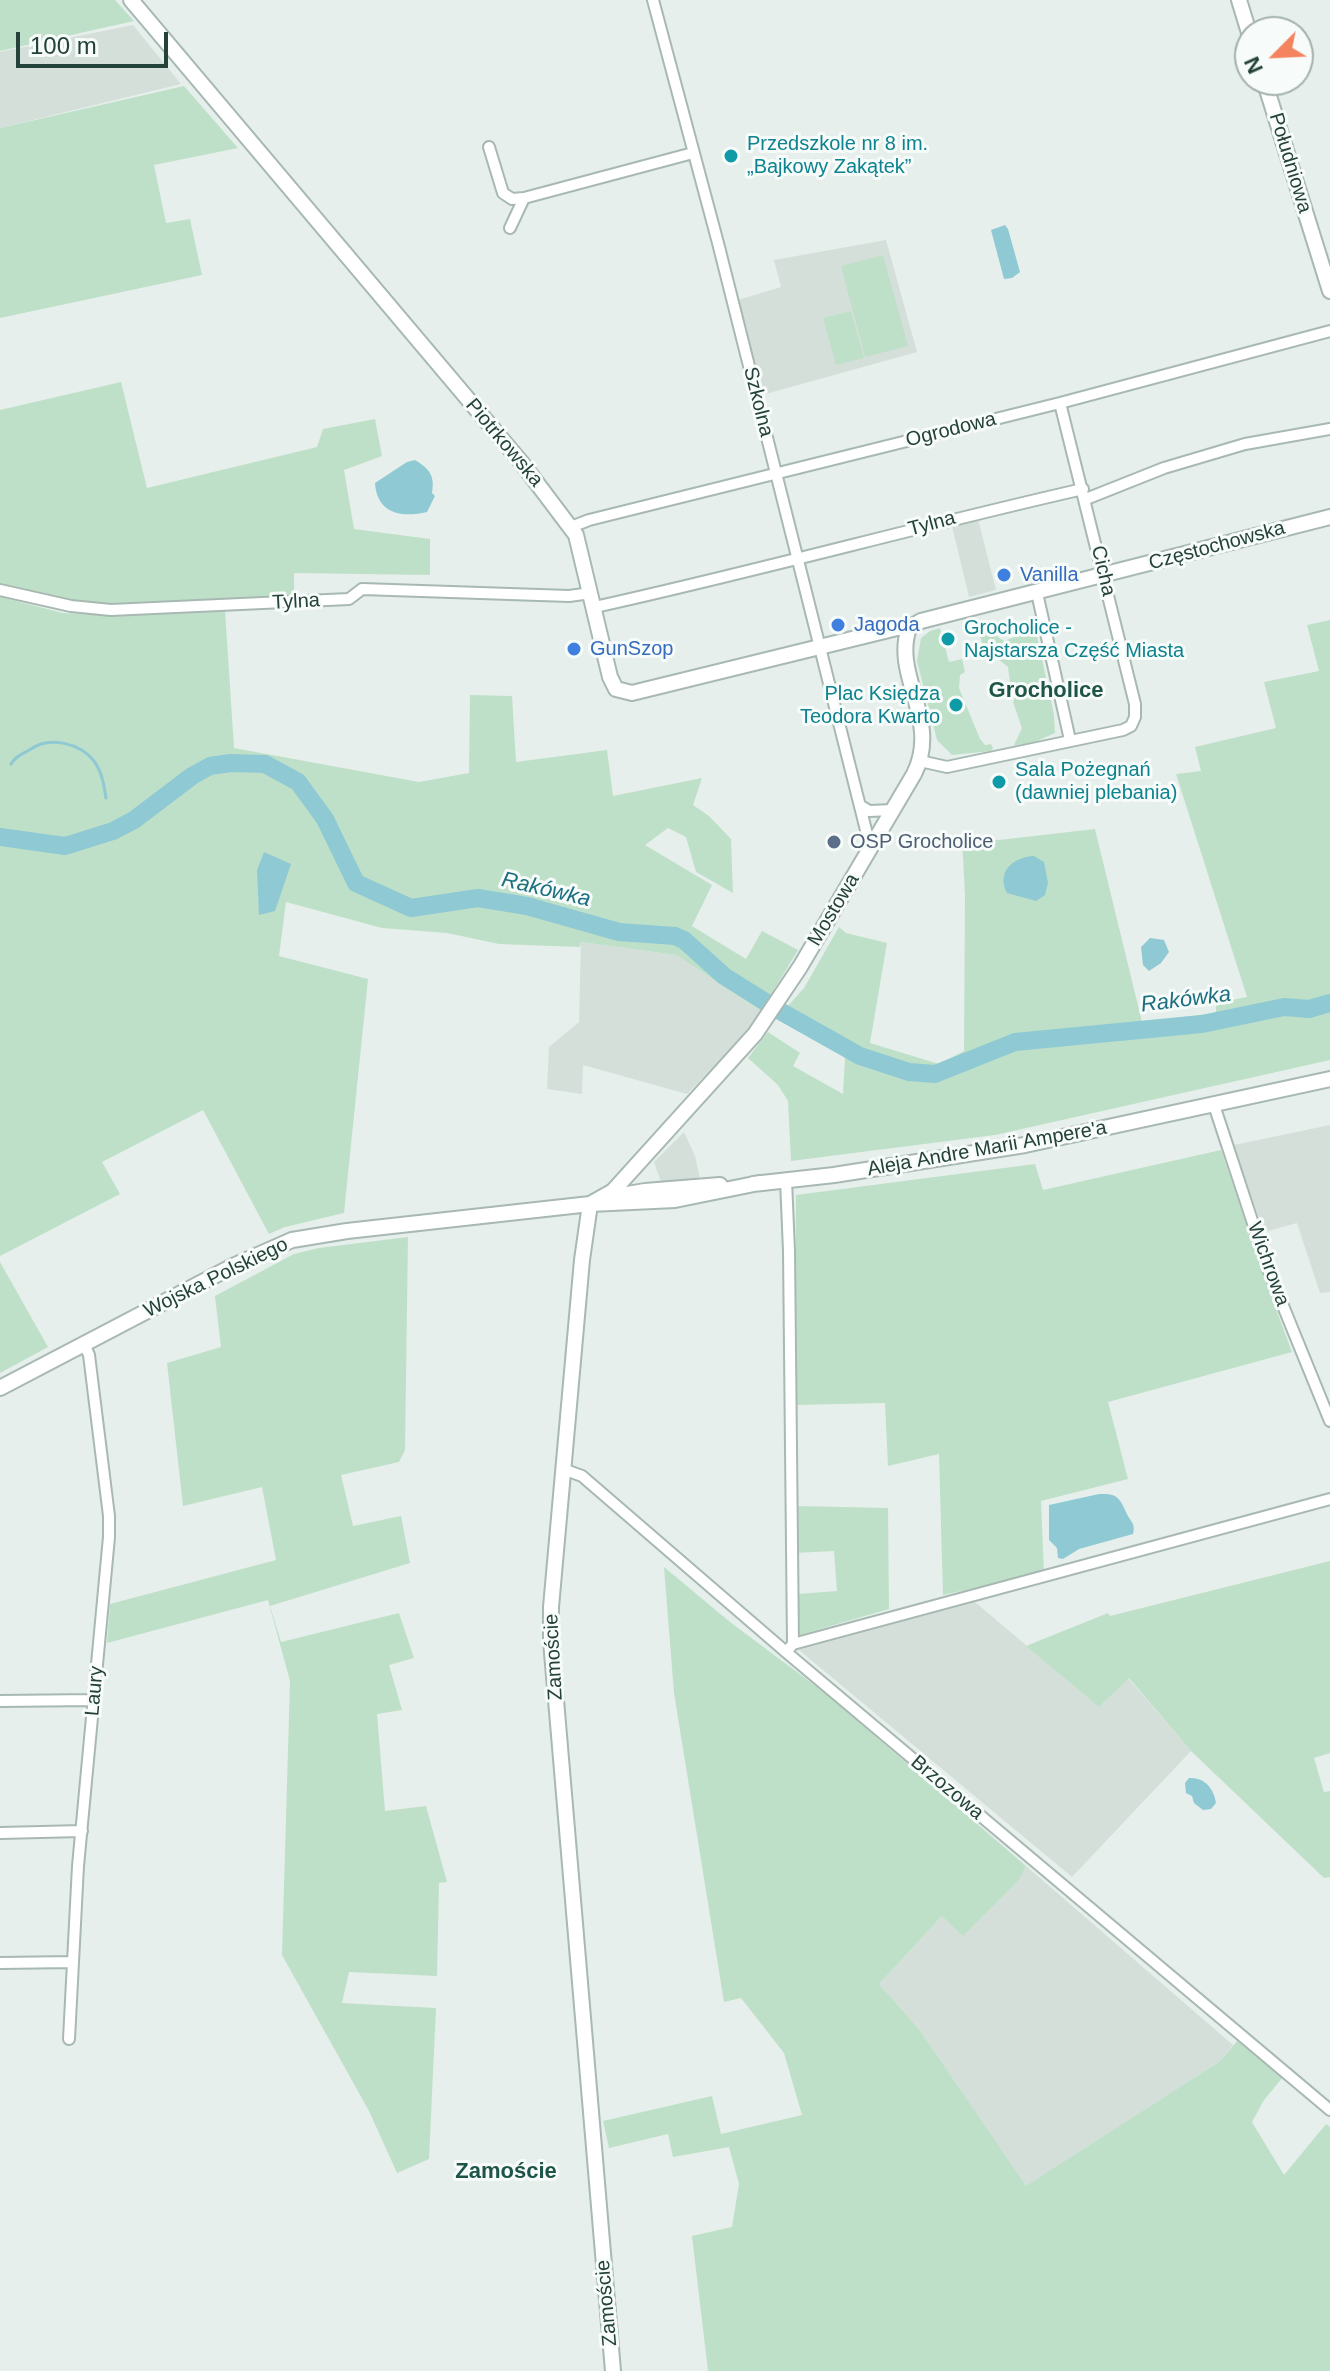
<!DOCTYPE html>
<html>
<head>
<meta charset="utf-8">
<style>
	body { margin:0 }
	#map { position:relative; width:1330px; height:2371px; overflow:hidden; background:#e6efeb; font-family:Arial,sans-serif }
	canvas { display:block }
	.north { position:absolute; left:1234px; top:16px; width:80px; height:80px; box-sizing:border-box; background:#f7fbf9; border:2px solid #a3b1ad; border-radius:50%; rotate:246deg; font-size:22px; font-weight:700; line-height:32px; text-align:center; color:#24423a }
	.north::after { content:''; display:block; margin:auto; width:28px; height:36px; background:#f4845f; clip-path:polygon(50% 0,100% 100%,50% 72%,0 100%) }
	.scale { position:absolute; left:16px; top:32px; width:152px; height:36px; box-sizing:border-box; border:4px solid #24423a; border-top:0; padding-left:10px; font-size:24px; line-height:28px; white-space:nowrap; color:#24423a; -webkit-text-stroke:6px #f7fbf9; paint-order:stroke }
</style>
</head>
<body>
<div id="map">
<canvas width="1330" height="2371"></canvas>
<div class="north">N</div>
<div class="scale">100 m</div>
</div>
<script>
const ctx = document.querySelector('canvas').getContext('2d');
ctx.lineJoin = 'round';
function paint(path, color) { ctx.fillStyle = color; ctx.fill(path, 'evenodd'); }
function strokePath(path, color, width, dash) { ctx.strokeStyle = color; ctx.lineWidth = width; ctx.lineCap = dash ? 'butt' : 'round'; ctx.setLineDash(dash || []); ctx.stroke(path); }
function label(font, color, halo, rows, align = 'center') {
  ctx.font = font + ' Arial,sans-serif'; ctx.lineWidth = 6; ctx.setLineDash([]); ctx.textBaseline = 'middle'; ctx.strokeStyle = halo; ctx.fillStyle = color; for (const [text, x, y, turn = 0] of rows) {
    ctx.save(); ctx.translate(x, y); ctx.rotate((+turn || 0) * Math.PI / 180); ctx.textAlign = isNaN(turn) ? turn : align; if (halo) ctx.strokeText(text, 0, 0); ctx.fillText(text, 0, 0); ctx.restore();
  }
}
paint(new Path2D(`
	M133,25L181,84L0,128V52Z
	M886,240L917,352L762,395L738,300L781,287L774,260Z
	M978,519L996,590L969,597L952,526Z
	M581,942L676,955L761,1011L736,1044L687,1094L583,1065L582,1094L547,1089L549,1047L579,1022Z
	M1330,1125V1292L1320,1293L1297,1223L1264,1232L1234,1145Z
	M684,1132L695,1156L700,1179L661,1182L654,1162Z
	M975,1602L1099,1707L1128,1678L1191,1751L1072,1877L799,1650Z
	M1026,1866L1233,2045L1219,2062L1026,2187L919,2029L879,1984L943,1915L963,1935L1019,1880Z`), '#d4dfda');
paint(new Path2D(`
	M0,0H115L134,21L0,51Z
	M184,86L238,148L154,165L166,223L190,219L202,275L0,318V128Z
	M883,255L908,346L865,357L841,266Z
	M851,311L864,358L836,365L823,318Z
	M121,382L147,488L317,447L323,429L375,419L382,456L344,470L354,529L430,539V575L294,573V599L96,605L0,586V410Z
	M0,597L63,613L106,615L225,610L234,748L419,782L469,773L470,695L512,696L516,762L607,750L613,796L702,778L693,805L709,816L731,839L733,893L696,872L686,837L668,828L645,845L712,885L692,926L746,959L762,931L798,950L761,1011L676,955L581,942L580,947L499,944L447,933L382,928L286,902L279,956L368,979L344,1213L285,1227L269,1234L203,1110L102,1162L120,1194L0,1256Z
	M1330,620V1060L995,1135L791,1161L788,1101L778,1085L748,1058L768,1032L800,1053L793,1066L843,1094L846,1041L787,1007L804,988L839,927L846,933L887,943L870,1043L939,1064L964,1051L965,895L962,838L999,840L1095,829L1142,1022L1216,1013V1003L1247,997L1176,774L1201,771L1195,747L1276,728L1264,682L1319,671L1307,625Z
	M940,628L949,662L962,659L965,672L960,675L959,688L980,739L985,745L991,744L993,748L991,751L952,755L937,740L917,661L921,638L930,631Z
	M984,631L992,633L1004,641L1020,635L1037,636L1054,715L1055,733L1030,744L1014,745L1022,728L1013,702C1018,693 1018,689 1010,682L1008,667L983,647L980,635Z
	M1221,1150L1260,1266L1292,1352L1108,1402L1128,1479L1041,1501L1044,1573L943,1595L939,1454L888,1466L885,1403L795,1405L796,1195L1035,1164L1043,1190Z
	M408,1237L405,1450L399,1462L341,1475L353,1526L401,1516L410,1563L270,1606L281,1642L399,1613L414,1658L389,1665L402,1710L377,1714L385,1811L426,1806L447,1882L439,1883L437,1976L349,1972L342,2003L436,2008L429,2159L397,2173L369,2111L282,1955L290,1681L268,1600L107,1643L110,1604L276,1560L262,1487L183,1506L167,1363L221,1347L215,1296L294,1254L319,1248Z
	M0,1262L48,1347L0,1373Z
	M795,1506L888,1508L889,1609L800,1635L798,1594L837,1591L834,1551L794,1553Z
	M1330,1561V1753L1314,1758L1324,1792L1330,1791V1877L1324,1878L1191,1751L1129,1678L1099,1707L1026,1646L1108,1613L1110,1616Z
	M664,1567L730,1622L825,1693L1026,1866L1019,1880L963,1936L942,1916L879,1984L919,2029L1026,2186L1219,2062L1239,2039L1283,2077L1264,2100L1252,2122L1284,2175L1326,2124L1330,2127V2371H708L692,2236L732,2227L739,2184L729,2147L673,2157L668,2134L609,2148L603,2121L712,2096L721,2134L802,2115L784,2053L741,1998L724,2002L674,1693Z`), '#bfe0c8');
paint(new Path2D(`
	M1005,225L1008,229L1020,272L1012,278L1004,279L991,230Z
	M415,460C430,469 435,476 432,493L435,496L427,512C402,518 377,514 375,483L407,462Z
	M264,852L291,864L275,911L259,915L257,870Z
	M1034,856L1044,862L1048,883L1045,895L1036,901L1007,893C996,872 1013,857 1034,856Z
	M1150,938L1164,940L1169,952L1161,963L1149,971L1143,965L1141,947Z
	M1099,1494C1120,1493 1120,1500 1128,1516C1133,1524 1135,1525 1133,1534L1079,1549L1063,1559L1058,1558L1057,1548L1049,1540V1505Z
	M1189,1778C1205,1777 1214,1789 1216,1803L1211,1809L1203,1810L1194,1803L1192,1796L1186,1793L1185,1783Z`), '#8ec9d4');
strokePath(new Path2D(`
	M11,764C15,756 23,754 31,749C49,736 80,743 94,761C102,772 104,785 106,798`), '#8ec9d4', 3);
strokePath(new Path2D(`
	M0,837L65,846L113,831L134,820L192,776L210,766L230,763L265,764L298,782L325,819L356,883L411,908L478,898L527,906L619,932L675,936L684,940L724,976L767,1003
	M780,1011L860,1056L909,1072L935,1074L1015,1042L1202,1024L1284,1007L1309,1009L1330,1003`), '#8ec9d4', 18);
const minor = new Path2D(`
	M653,0L718,243L868,838L874,843
	M489,147L503,193L512,199L524,198L693,153
	M510,228L524,198
	M1086,499L1164,468L1245,444L1330,429
	M571,527L589,520L1060,403L1330,331
	M0,590L71,606L111,610L349,599L362,589L569,596L591,593
	M1037,593L1070,740
	M595,607C758,571 920,526 1083,489
	M920,761L947,767L1123,730L1131,726L1135,717V704L1060,403
	M861,806L869,811L893,810
	M1214,1105L1268,1269L1330,1421
	M786,1180L789,1251L793,1644
	M563,1469L582,1476L786,1652L1330,2110
	M786,1652L793,1644L1330,1499
	M0,1701L94,1700
	M0,1833L82,1831
	M0,1963L73,1962
	M69,2039L78,1866L109,1537V1516L89,1355L84,1344`);
const tertiary = new Path2D(`
	M131,0L521,462L576,535L610,677L616,689L632,693L897,628H909
	M1239,0L1250,36
	M1264,80L1330,291
	M753,1184L834,1175L1025,1145L1330,1079
	M610,1197L645,1191L720,1185
	M590,1204L582,1260L551,1607V1641L613,2371
	M590,1204L613,1191L755,1034L800,967L914,774C941,720 892,676 909,628L921,621L1330,517
	M0,1388L233,1266L292,1240L347,1231L590,1204L675,1200L759,1183`);
strokePath(minor, '#a8b8b2', 14);
strokePath(tertiary, '#a8b8b2', 18);
strokePath(minor, '#fff', 10);
strokePath(tertiary, '#fff', 14);
for (const [x, y, r, color] of [
	[731,156,8,"#0f9aa8"],
	[1004,575,8,"#3f7fe0"],
	[838,625,8,"#3f7fe0"],
	[948,639,8,"#0f9aa8"],
	[574,649,8,"#3f7fe0"],
	[956,705,8,"#0f9aa8"],
	[999,782,8,"#0f9aa8"],
	[834,842,8,"#5c6f8a"]
]) { const dot = new Path2D(); dot.arc(x, y, r, 0, 2 * Math.PI); ctx.fillStyle = color; ctx.fill(dot); strokePath(dot, '#f7fbf9', 3); }
label('20px', '#0d838f', '#f7fbf9', [
	["Przedszkole nr 8 im.",747,144],
	["„Bajkowy Zakątek”",747,167],
	["Grocholice -",964,628],
	["Najstarsza Część Miasta",964,651],
	["Plac Księdza",940,694,"right"],
	["Teodora Kwarto",940,717,"right"],
	["Sala Pożegnań",1015,770],
	["(dawniej plebania)",1015,793]
], 'left');
label('20px', '#24423a', '#f7fbf9', [
	["Południowa",1290,163,73],
	["Szkolna",758,402,76],
	["Ogrodowa",951,430,-14],
	["Piotrkowska",504,443,50],
	["Tylna",932,524,-15],
	["Częstochowska",1217,546,-15],
	["Cicha",1103,571,77],
	["Tylna",296,602,-3],
	["Mostowa",834,910,-59],
	["Aleja Andre Marii Ampere'a",987,1149,-10],
	["Wichrowa",1268,1264,70],
	["Wojska Polskiego",216,1278,-26],
	["Zamoście",554,1657,-93],
	["Laury",95,1691,-85],
	["Brzozowa",947,1788,40],
	["Zamoście",607,2303,-95]
]);
label('20px', '#366cbe', '#f7fbf9', [
	["Vanilla",1020,575],
	["Jagoda",854,625],
	["GunSzop",590,649]
], 'left');
label('20px', '#4e5e75', '#f7fbf9', [
	["OSP Grocholice",850,842]
], 'left');
label('bold 22px', '#1f5548', '#f7fbf9', [
	["Grocholice",1046,691],
	["Zamoście",506,2172]
]);
label('italic 22px', '#1c6f80', '#f7fbf9', [
	["Rakówka",546,890,13],
	["Rakówka",1186,1000,-7]
]);
</script>
</body>
</html>
